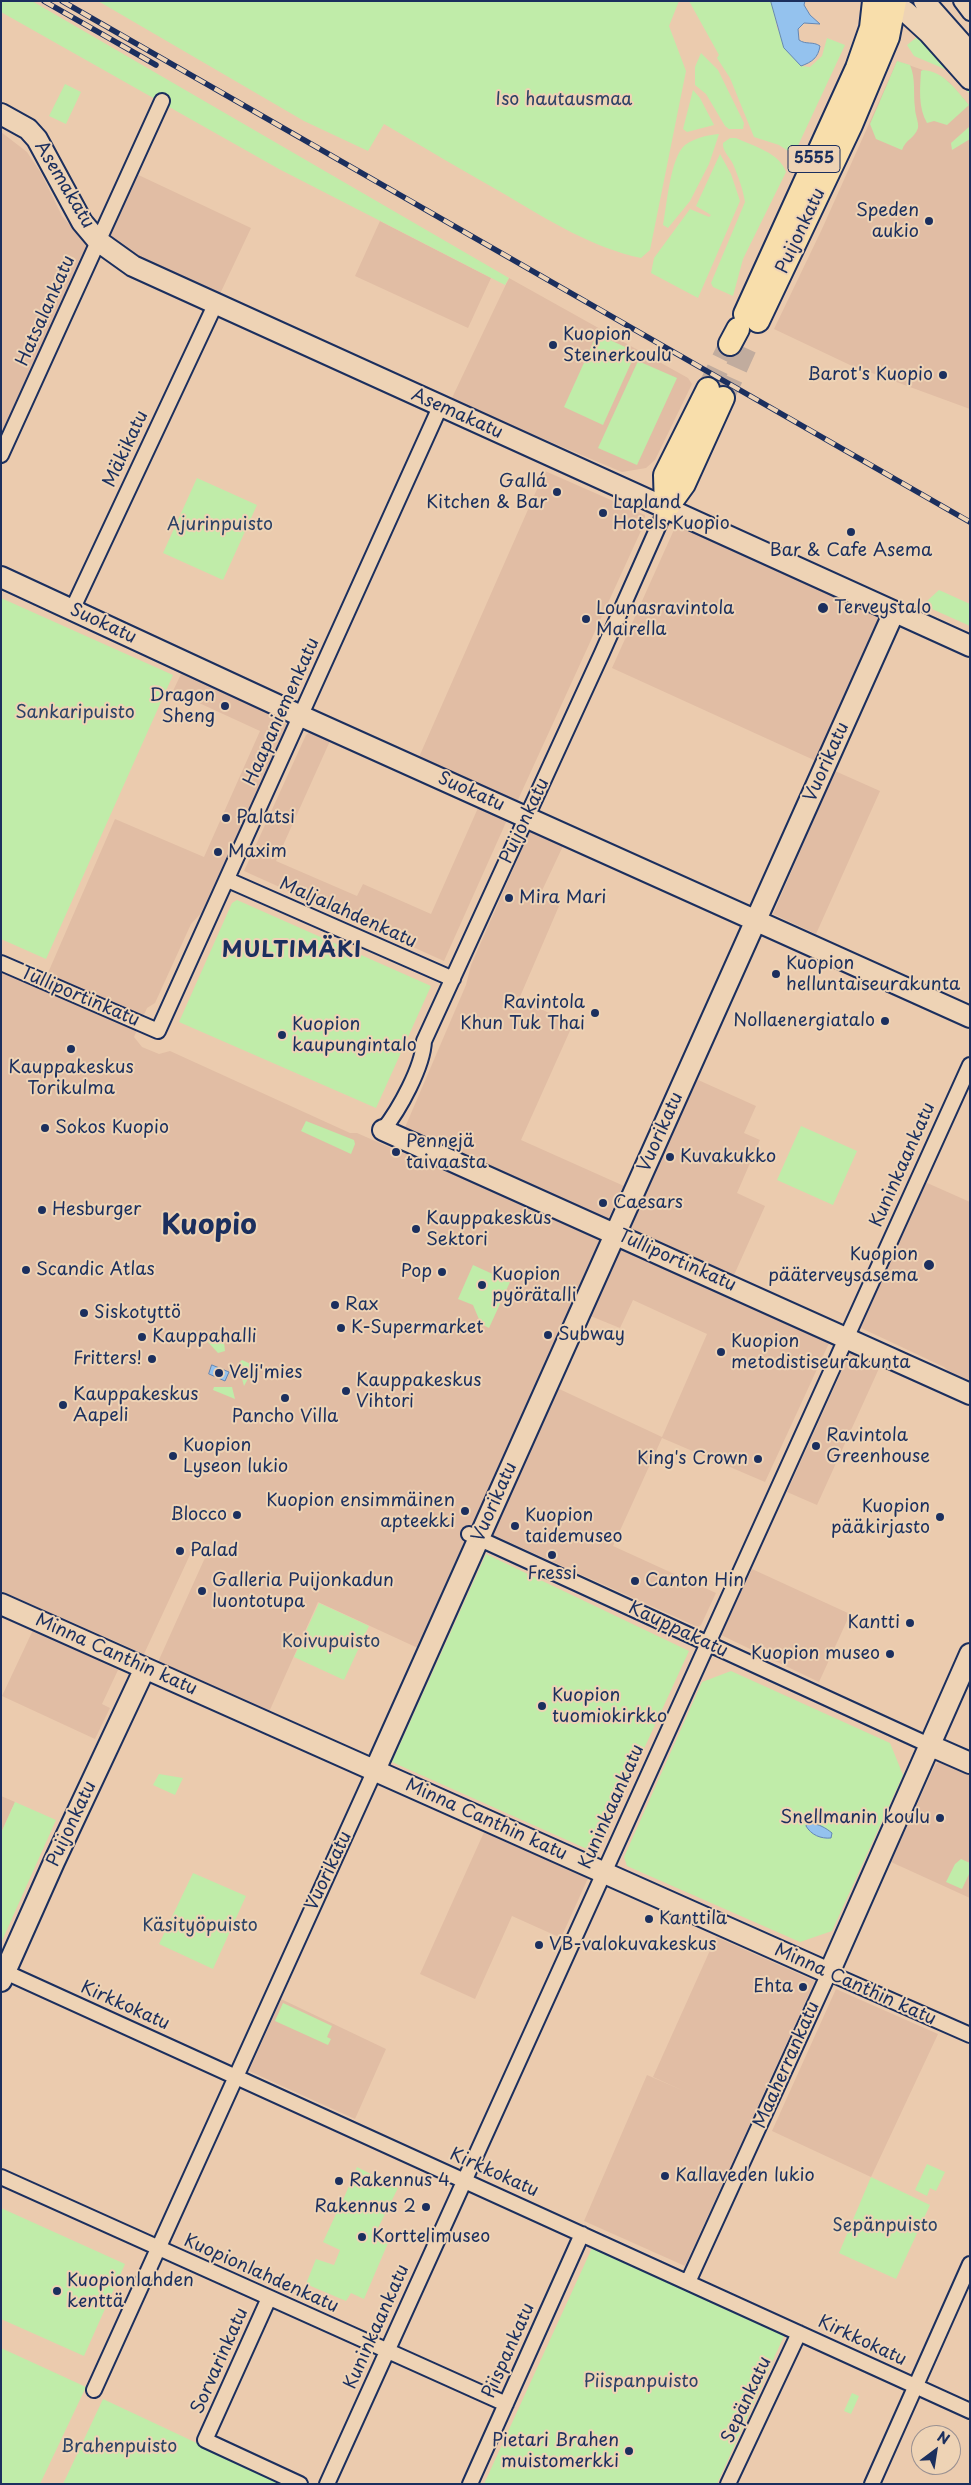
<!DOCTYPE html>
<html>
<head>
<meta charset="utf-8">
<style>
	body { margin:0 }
	#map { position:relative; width:971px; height:2485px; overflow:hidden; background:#ebcbae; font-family:"Playpen Sans",sans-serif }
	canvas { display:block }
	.frame { position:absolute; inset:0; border:2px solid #1b2f5e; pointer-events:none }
	.north { position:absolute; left:911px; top:2425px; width:50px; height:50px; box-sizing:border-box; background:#eed3b5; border:1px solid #9a9192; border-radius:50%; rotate:31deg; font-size:14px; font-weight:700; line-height:20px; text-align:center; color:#1b2f5e }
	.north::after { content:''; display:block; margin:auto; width:18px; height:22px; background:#1b2f5e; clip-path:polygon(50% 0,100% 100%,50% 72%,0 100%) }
</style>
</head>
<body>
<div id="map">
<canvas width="971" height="2485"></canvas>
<div class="frame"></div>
<div class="north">N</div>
</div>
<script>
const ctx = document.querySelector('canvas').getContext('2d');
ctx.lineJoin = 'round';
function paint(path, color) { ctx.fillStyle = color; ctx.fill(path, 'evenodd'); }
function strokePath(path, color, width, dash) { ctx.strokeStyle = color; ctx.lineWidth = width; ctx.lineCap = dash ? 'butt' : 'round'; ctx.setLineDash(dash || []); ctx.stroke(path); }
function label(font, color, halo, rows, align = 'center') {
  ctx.font = font + ' "Playpen Sans",sans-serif'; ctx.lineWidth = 4; ctx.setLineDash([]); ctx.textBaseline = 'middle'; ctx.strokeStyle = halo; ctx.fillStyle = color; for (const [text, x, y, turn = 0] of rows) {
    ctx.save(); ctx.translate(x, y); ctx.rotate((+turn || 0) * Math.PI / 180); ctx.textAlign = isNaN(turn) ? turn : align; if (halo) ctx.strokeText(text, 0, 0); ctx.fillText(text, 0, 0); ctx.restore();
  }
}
paint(new Path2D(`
	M897,61L940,76L949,82L970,106V409L850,365L774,329L822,229Z
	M1,132L27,152L41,173L62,216L88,246L1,434Z
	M130,171L251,228L219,296L137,258L118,244L104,228Z
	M380,221L491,278L468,328L355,276Z
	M509,278L688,378L692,384L655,460L646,468L622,472L451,400Z
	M545,471L645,515V522L517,802L419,757Z
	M677,523L880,617L816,761L612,668Z
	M181,674L284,721L287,726L229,859L203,911L191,924L155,1003L147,1008L134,1037L142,1047L159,1054L170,1051L350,1133H357L391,1148L397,1146L466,985L471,965L530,831L563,846L539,897L559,906L519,999L573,1024L521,1140L624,1186L600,1235L602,1237L420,1649L318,1602L269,1712L158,1662L208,1551L195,1544L144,1654L1,1591V963L44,982L115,819L204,857L260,731L173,691Z
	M310,732L330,741L276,861L357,896L363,884L431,914L478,808L507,820L444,961L244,871L306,735Z
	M835,771L880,791L816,934L773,914Z
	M696,1079L756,1106L744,1133L760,1140L737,1193L765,1206L734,1275L629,1228Z
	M925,1182L970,1202V1383L953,1376L944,1367L861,1328Z
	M620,1246L830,1341L765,1482L662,1438L613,1546L716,1593L701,1625L698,1627L493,1535L555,1387L662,1437L707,1334L633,1300L620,1328L588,1315Z
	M854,1352L881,1364L817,1505L787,1492L849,1355Z
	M752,1569L850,1614L819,1682L721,1635Z
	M33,1630L118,1670L102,1704L110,1708L95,1739L2,1696Z
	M940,1761L970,1775V1898L891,1862L935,1765Z
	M1,1796L15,1802L1,1833Z
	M485,1830L589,1876L561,1938L512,1916L475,1999L420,1974Z
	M716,1937L815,1981L685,2266L584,2221L647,2075L684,2091L653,2077Z
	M836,1989L938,2034L871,2177L772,2131Z
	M281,1999L386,2049L355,2119L249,2071Z`), '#e1bda4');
paint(new Path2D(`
	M1,1H32L509,278L505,285L279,169L1,12Z
	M98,1H679L669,26L686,71L650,250L641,258C593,248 548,220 506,195C465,172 425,148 384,124L368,151L304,121Z
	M689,1H771L774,5L777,28L801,66L810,67L822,56L827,38L845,45L795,152L791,153L779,145L754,137L730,78L717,58L719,55Z
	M917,37L926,40L970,88V94L947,70L914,56L907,45Z
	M701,53L718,70L744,123L743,129H729L725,126L706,94L695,85V67Z
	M897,61L910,65C916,79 913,93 915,108C915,115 919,122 918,128C915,138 906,139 902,150L876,139L870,124Z
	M923,70C944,71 957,91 969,105L947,125L934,121L927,123C918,107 920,89 921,71Z
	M65,84L81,92L66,124L49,116Z
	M693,90L700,98L714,125L687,132L683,129Z
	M970,126V139L952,150L951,143Z
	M719,134L709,164L690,201L668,228L663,225C667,205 670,158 685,145C695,138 707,135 719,134Z
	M730,138H736C753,146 780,153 786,172L743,259L733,296L713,287L711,283L745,202C743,189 738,176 733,164C730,157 722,151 723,143Z
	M720,154L731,174L740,201L698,298L651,273L654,258L690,209L709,217L711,215L696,206Z
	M597,334L636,352L603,425L564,407Z
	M638,361L677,378L637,465L598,448Z
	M197,478L257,505L223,580L163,553Z
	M939,590L970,604V626L932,609L927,601Z
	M1,598L173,675L46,959L1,939Z
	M237,900L431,986L376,1108L179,1022L232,903Z
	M306,1121L354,1140L355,1144L351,1154L301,1131Z
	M801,1126L857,1151L833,1205L777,1180Z
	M473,1265L510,1282L489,1328L481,1324L473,1305L458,1299Z
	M207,1336L224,1342L225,1351L218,1353L205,1339Z
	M242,1360L255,1366L244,1386L238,1364Z
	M214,1387H232L235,1399L213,1390Z
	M486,1554L689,1651L596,1853L392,1762Z
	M319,1603L369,1626L344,1680L294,1657Z
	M731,1671L890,1743L903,1775L832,1931L800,1942L627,1866L624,1857L702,1682Z
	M159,1774L183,1778L175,1795L153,1785Z
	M15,1802L56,1820L1,1943V1833Z
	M961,1859L970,1863V1872L962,1889L946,1882L955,1864Z
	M193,1873L246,1896L213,1969L159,1944Z
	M283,2003L332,2026L327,2037L331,2039L328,2045L275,2021Z
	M927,2164L945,2172L936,2191L930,2188L927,2196L915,2190Z
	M357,2167L398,2188L374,2236L388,2243L364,2299L351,2293L346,2301L306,2284L316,2259L334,2265L340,2250L323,2242L336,2214L324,2207L327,2201L340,2207Z
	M871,2177L930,2205L896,2279L839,2253Z
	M1,2208L125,2264L84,2356L1,2319Z
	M592,2248L784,2336L717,2484H484Z
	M1,2348L86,2387L40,2484H1Z
	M852,2393L859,2396L851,2414L844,2411Z
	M103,2399L284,2484H63Z`), '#c0eca9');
const water = new Path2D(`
	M771,1H805L804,5L810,15L820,24L804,23L798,29L799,40C806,45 813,41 820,46C818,58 812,62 801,66L784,48Z
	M212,1365L229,1372L225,1381L209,1374Z
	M810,1823C819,1824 826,1828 832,1833L831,1838C821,1839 811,1835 806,1826Z`);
paint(water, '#94c2ee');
strokePath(water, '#6487b4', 1);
strokePath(new Path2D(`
	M708,389L730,344
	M723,398L746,347`), '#c1ac9e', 22, [22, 11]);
const street = new Path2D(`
	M961,1L970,13
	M1,455L162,101
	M72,610L215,305
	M228,880L453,979
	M1,963L158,1031L440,407
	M383,1130C399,1110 423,1067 424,1041L602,653L666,509
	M469,1534L929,1745
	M1,1970L970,2411
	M1,2177L506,2404
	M688,2282L829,1973L970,2035
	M269,2298L205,2440L300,2484
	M94,2390L375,1770
	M327,2484L970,1065
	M470,2484L582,2234
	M728,2484L799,2333
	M872,2484L970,2264`);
const secondary = new Path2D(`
	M889,1L906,12L929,33L970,79
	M924,1L970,53
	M1,114L28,129L37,139L82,222L98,241L133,266L970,646
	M1,577L301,716L970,1017
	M383,1130L970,1394
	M1,1604L829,1973L970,1654
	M929,1745L970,1763
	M375,1770L894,612
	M1,1981L54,1862L145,1668`);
const primary = new Path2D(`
	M745,314L857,68L871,28L874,1
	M758,321L851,125L888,37L895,1
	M730,344L738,329
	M666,509L665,475L708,389
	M666,509L684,484L723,398`);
strokePath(street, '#1b2f5e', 18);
strokePath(secondary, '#1b2f5e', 24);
strokePath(primary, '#1b2f5e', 26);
strokePath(street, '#eed3b5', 14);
strokePath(secondary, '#eed3b5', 20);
strokePath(primary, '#f8deab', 22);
const rail = new Path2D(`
	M44,1L156,65
	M62,1L970,522`);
strokePath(rail, '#1b2f5e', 5.5);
strokePath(rail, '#eed3b5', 4, [11]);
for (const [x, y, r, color] of [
	[929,221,5,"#1b2f5e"],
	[553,345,5,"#1b2f5e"],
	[943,375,5,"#1b2f5e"],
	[557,492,5,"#1b2f5e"],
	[603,513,5,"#1b2f5e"],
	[851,532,5,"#1b2f5e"],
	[823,608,6,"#1b2f5e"],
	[586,619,5,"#1b2f5e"],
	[225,706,5,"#1b2f5e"],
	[226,818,5,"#1b2f5e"],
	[218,852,5,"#1b2f5e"],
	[509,898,5,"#1b2f5e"],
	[776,974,5,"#1b2f5e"],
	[595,1013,5,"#1b2f5e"],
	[885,1021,5,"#1b2f5e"],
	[282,1035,5,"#1b2f5e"],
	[71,1049,5,"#1b2f5e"],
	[45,1128,5,"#1b2f5e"],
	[396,1152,5,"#1b2f5e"],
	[670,1157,5,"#1b2f5e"],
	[603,1203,5,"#1b2f5e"],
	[42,1210,5,"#1b2f5e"],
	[416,1229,5,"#1b2f5e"],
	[929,1265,6,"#1b2f5e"],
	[26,1270,5,"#1b2f5e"],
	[442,1272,5,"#1b2f5e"],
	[482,1285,5,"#1b2f5e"],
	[335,1305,5,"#1b2f5e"],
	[84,1313,5,"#1b2f5e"],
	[341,1328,5,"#1b2f5e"],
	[548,1335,5,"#1b2f5e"],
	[142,1337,5,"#1b2f5e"],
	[721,1352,5,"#1b2f5e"],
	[152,1359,5,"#1b2f5e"],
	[219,1373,5,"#1b2f5e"],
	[346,1391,5,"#1b2f5e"],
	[285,1398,5,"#1b2f5e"],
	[63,1405,5,"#1b2f5e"],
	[816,1446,5,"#1b2f5e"],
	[173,1456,5,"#1b2f5e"],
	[758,1459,5,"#1b2f5e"],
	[465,1511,5,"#1b2f5e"],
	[237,1515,5,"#1b2f5e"],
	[940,1517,5,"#1b2f5e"],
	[515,1526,5,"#1b2f5e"],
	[180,1551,5,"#1b2f5e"],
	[552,1555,5,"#1b2f5e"],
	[635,1581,5,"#1b2f5e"],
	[202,1591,5,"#1b2f5e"],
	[910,1623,5,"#1b2f5e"],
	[890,1654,5,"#1b2f5e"],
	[542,1706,5,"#1b2f5e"],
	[940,1818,5,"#1b2f5e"],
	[649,1919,5,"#1b2f5e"],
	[539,1945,5,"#1b2f5e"],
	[803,1987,5,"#1b2f5e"],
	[665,2176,5,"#1b2f5e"],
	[339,2181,5,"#1b2f5e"],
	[426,2207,5,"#1b2f5e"],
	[362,2237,5,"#1b2f5e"],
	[57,2291,5,"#1b2f5e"],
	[629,2451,5,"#1b2f5e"]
]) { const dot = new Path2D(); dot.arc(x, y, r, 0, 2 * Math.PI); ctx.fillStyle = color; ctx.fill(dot); strokePath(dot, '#eed3b5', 2); }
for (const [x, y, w] of [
	[814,159,52]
]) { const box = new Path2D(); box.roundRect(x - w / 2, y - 13.5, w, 27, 4); ctx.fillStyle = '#eed3b5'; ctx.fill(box); strokePath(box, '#1b2f5e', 1); }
label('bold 16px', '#1b2f5e', null, [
	["5555",814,159]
]);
label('18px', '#2c4266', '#eed3b5', [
	["Iso hautausmaa",564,100],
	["Ajurinpuisto",220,525],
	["Sankaripuisto",75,713],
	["Koivupuisto",331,1642],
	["Käsityöpuisto",200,1926],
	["Sepänpuisto",885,2226],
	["Piispanpuisto",641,2382],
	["Brahenpuisto",119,2447]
]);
label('18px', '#1b2f5e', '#eed3b5', [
	["Asemakatu",64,185,59],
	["Puijonkatu",801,231,-65],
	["Hatsalankatu",46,311,-66],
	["Asemakatu",457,414,24],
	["Mäkikatu",126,449,-65],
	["Suokatu",103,624,25],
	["Haapaniemenkatu",282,712,-66],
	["Vuorikatu",827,762,-66],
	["Suokatu",471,792,24],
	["Puijonkatu",525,821,-65],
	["Maljalahdenkatu",348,913,24],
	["Tulliportinkatu",80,997,23],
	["Vuorikatu",661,1132,-66],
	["Kuninkaankatu",903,1165,-66],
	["Tulliportinkatu",677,1261,24],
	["Vuorikatu",495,1502,-66],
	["Kauppakatu",678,1630,25],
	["Minna Canthin katu",116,1655,24],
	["Kuninkaankatu",612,1807,-66],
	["Minna Canthin katu",486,1820,24],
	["Puijonkatu",72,1824,-65],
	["Vuorikatu",329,1871,-65],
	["Minna Canthin katu",855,1985,24],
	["Kirkkokatu",125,2006,24],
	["Maaherrankatu",787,2065,-66],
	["Kirkkokatu",494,2173,24],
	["Kuopionlahdenkatu",261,2274,24],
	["Kuninkaankatu",377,2327,-66],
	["Kirkkokatu",862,2341,25],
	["Piispankatu",509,2351,-66],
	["Sorvarinkatu",220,2361,-66],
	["Sepänkatu",747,2400,-65]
]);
label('18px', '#1b2f5e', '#eed3b5', [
	["Speden",919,211,"right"],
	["aukio",919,232,"right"],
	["Kuopion",563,335],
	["Steinerkoulu",563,356],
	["Barot's Kuopio",933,375,"right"],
	["Gallá",547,482,"right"],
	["Kitchen & Bar",547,503,"right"],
	["Lapland",613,503],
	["Hotels Kuopio",613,524],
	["Bar & Cafe Asema",851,551,"center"],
	["Terveystalo",834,608],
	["Lounasravintola",596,609],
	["Mairella",596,630],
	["Dragon",215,696,"right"],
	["Sheng",215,717,"right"],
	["Palatsi",236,818],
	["Maxim",228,852],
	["Mira Mari",519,898],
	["Kuopion",786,964],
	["helluntaiseurakunta",786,985],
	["Ravintola",585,1003,"right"],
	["Khun Tuk Thai",585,1024,"right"],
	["Nollaenergiatalo",875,1021,"right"],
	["Kuopion",292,1025],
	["kaupungintalo",292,1046],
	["Kauppakeskus",71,1068,"center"],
	["Torikulma",71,1089,"center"],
	["Sokos Kuopio",55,1128],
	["Pennejä",406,1142],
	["taivaasta",406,1163],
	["Kuvakukko",680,1157],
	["Caesars",613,1203],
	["Hesburger",52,1210],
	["Kauppakeskus",426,1219],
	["Sektori",426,1240],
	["Kuopion",918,1255,"right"],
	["pääterveysasema",918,1276,"right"],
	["Scandic Atlas",36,1270],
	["Pop",432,1272,"right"],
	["Kuopion",492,1275],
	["pyörätalli",492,1296],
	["Rax",345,1305],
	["Siskotyttö",94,1313],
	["K-Supermarket",351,1328],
	["Subway",558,1335],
	["Kauppahalli",152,1337],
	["Kuopion",731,1342],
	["metodistiseurakunta",731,1363],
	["Fritters!",142,1359,"right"],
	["Velj'mies",229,1373],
	["Kauppakeskus",356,1381],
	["Vihtori",356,1402],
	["Kauppakeskus",73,1395],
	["Aapeli",73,1416],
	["Pancho Villa",285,1417,"center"],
	["Ravintola",826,1436],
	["Greenhouse",826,1457],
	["Kuopion",183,1446],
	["Lyseon lukio",183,1467],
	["King's Crown",748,1459,"right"],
	["Kuopion ensimmäinen",455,1501,"right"],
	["apteekki",455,1522,"right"],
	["Kuopion",930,1507,"right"],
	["pääkirjasto",930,1528,"right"],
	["Blocco",227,1515,"right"],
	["Kuopion",525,1516],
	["taidemuseo",525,1537],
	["Palad",190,1551],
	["Fressi",552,1574,"center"],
	["Galleria Puijonkadun",212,1581],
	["luontotupa",212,1602],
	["Canton Hin",645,1581],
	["Kantti",900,1623,"right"],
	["Kuopion museo",880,1654,"right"],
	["Kuopion",552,1696],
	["tuomiokirkko",552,1717],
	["Snellmanin koulu",930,1818,"right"],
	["Kanttila",659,1919],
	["VB-valokuvakeskus",549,1945],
	["Ehta",793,1987,"right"],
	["Kallaveden lukio",675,2176],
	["Rakennus 4",349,2181],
	["Rakennus 2",416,2207,"right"],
	["Korttelimuseo",372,2237],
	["Kuopionlahden",67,2281],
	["kenttä",67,2302],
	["Pietari Brahen",619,2441,"right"],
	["muistomerkki",619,2462,"right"]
], 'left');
ctx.letterSpacing = '1px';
label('bold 22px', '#1b2f5e', '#eed3b5', [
	["MULTIMÄKI",292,951]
]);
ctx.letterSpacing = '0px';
label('bold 28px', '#1b2f5e', '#eed3b5', [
	["Kuopio",209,1226]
]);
</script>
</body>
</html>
